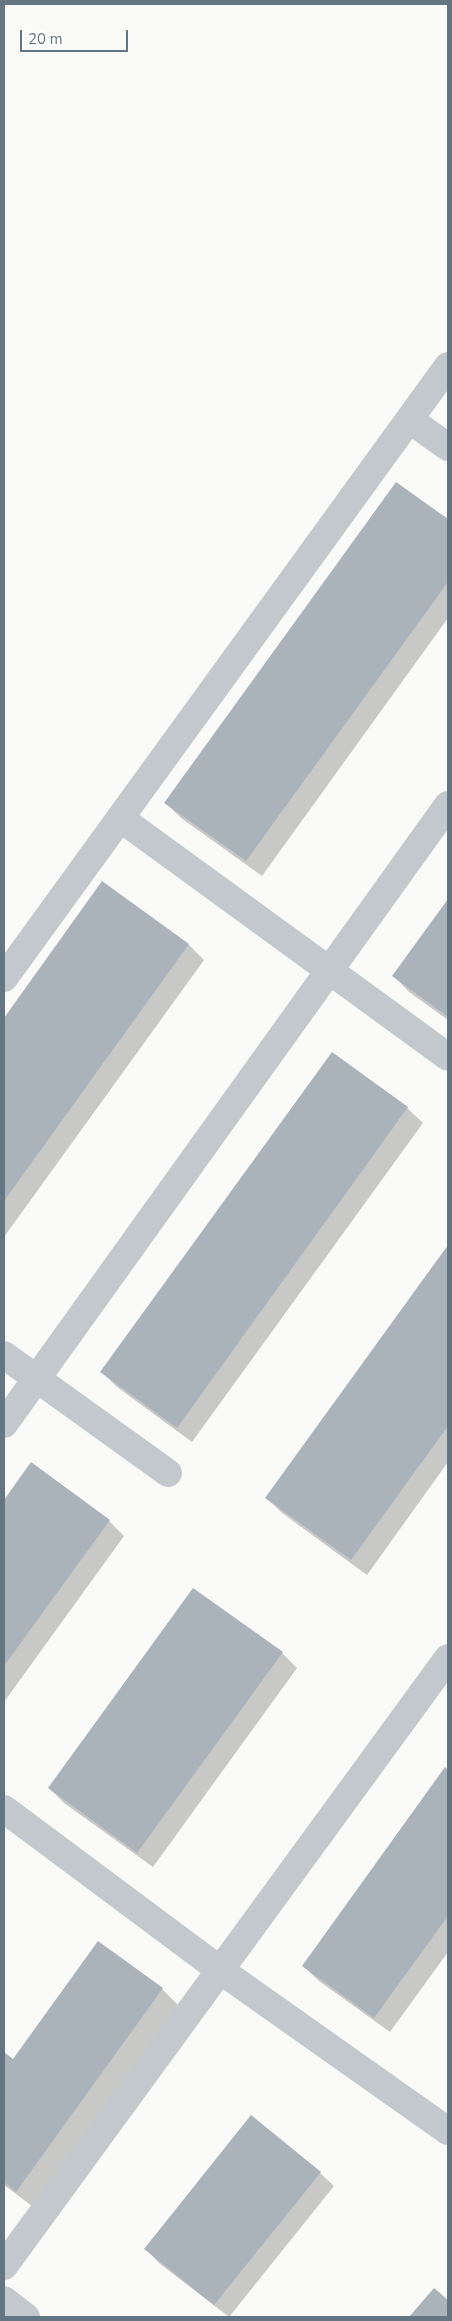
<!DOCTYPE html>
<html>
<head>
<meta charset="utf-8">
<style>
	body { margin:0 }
	#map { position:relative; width:452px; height:2321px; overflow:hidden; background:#fafaf8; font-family:"Nunito Sans",sans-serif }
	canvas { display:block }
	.frame { position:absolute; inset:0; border:5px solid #657683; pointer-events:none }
	.scale { position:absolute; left:20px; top:30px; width:108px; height:22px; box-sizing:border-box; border:2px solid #657683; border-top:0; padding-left:6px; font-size:15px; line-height:18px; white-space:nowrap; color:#657683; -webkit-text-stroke:4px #fff; paint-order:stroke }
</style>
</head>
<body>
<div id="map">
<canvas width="452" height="2321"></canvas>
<div class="frame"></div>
<div class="scale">20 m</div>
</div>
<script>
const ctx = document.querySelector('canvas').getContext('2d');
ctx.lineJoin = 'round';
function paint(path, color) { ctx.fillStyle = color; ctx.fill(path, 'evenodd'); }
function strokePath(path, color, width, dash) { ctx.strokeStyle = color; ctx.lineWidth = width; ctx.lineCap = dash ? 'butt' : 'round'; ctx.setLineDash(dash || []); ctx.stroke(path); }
paint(new Path2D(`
	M397,483L448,520V618L262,876L181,818L166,803Z
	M103,883L189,945L204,960L4,1237V1020Z
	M448,901V1020L409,992L394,976Z
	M333,1054L407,1108L423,1123L192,1442L117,1387L102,1372Z
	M448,1247V1462L367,1575L282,1513L267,1498Z
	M31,1464L109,1521L124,1536L4,1702V1502Z
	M282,1653L297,1668L153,1867L64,1803L49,1788Z
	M445,1769L448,1772V1952L390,2032L319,1981L303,1966Z
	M98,1943L162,1989L178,2005L32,2206L4,2185V2054L13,2061Z
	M320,2173L334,2186L229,2317L159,2263L146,2249Z
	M434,2290L448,2302V2317H411Z`), '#0003');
paint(new Path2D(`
	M396,482L448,519V582L246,861L164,803Z
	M102,881L189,944L4,1201V1018Z
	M448,899V1017L392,976Z
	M332,1052L408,1107L177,1428L100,1372Z
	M448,1245V1426L351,1560L265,1498Z
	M31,1462L110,1520L4,1666V1500Z
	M193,1588L283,1652L137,1853L48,1788Z
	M445,1767L448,1770V1916L374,2018L302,1966Z
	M98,1941L163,1988L16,2192L4,2182V2052L13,2059Z
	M251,2115L321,2172L214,2305L144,2249Z
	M434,2288L448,2300V2317H409Z`), '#aab3b9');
strokePath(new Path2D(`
	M410,420L448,447
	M120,818L448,1057
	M4,978L448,366
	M4,1355L168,1473
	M4,1424L448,805
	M4,1809L220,1970L448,2131
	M4,2266L448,1658
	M4,2300L26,2317`), '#c3c8cc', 28);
</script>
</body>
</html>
